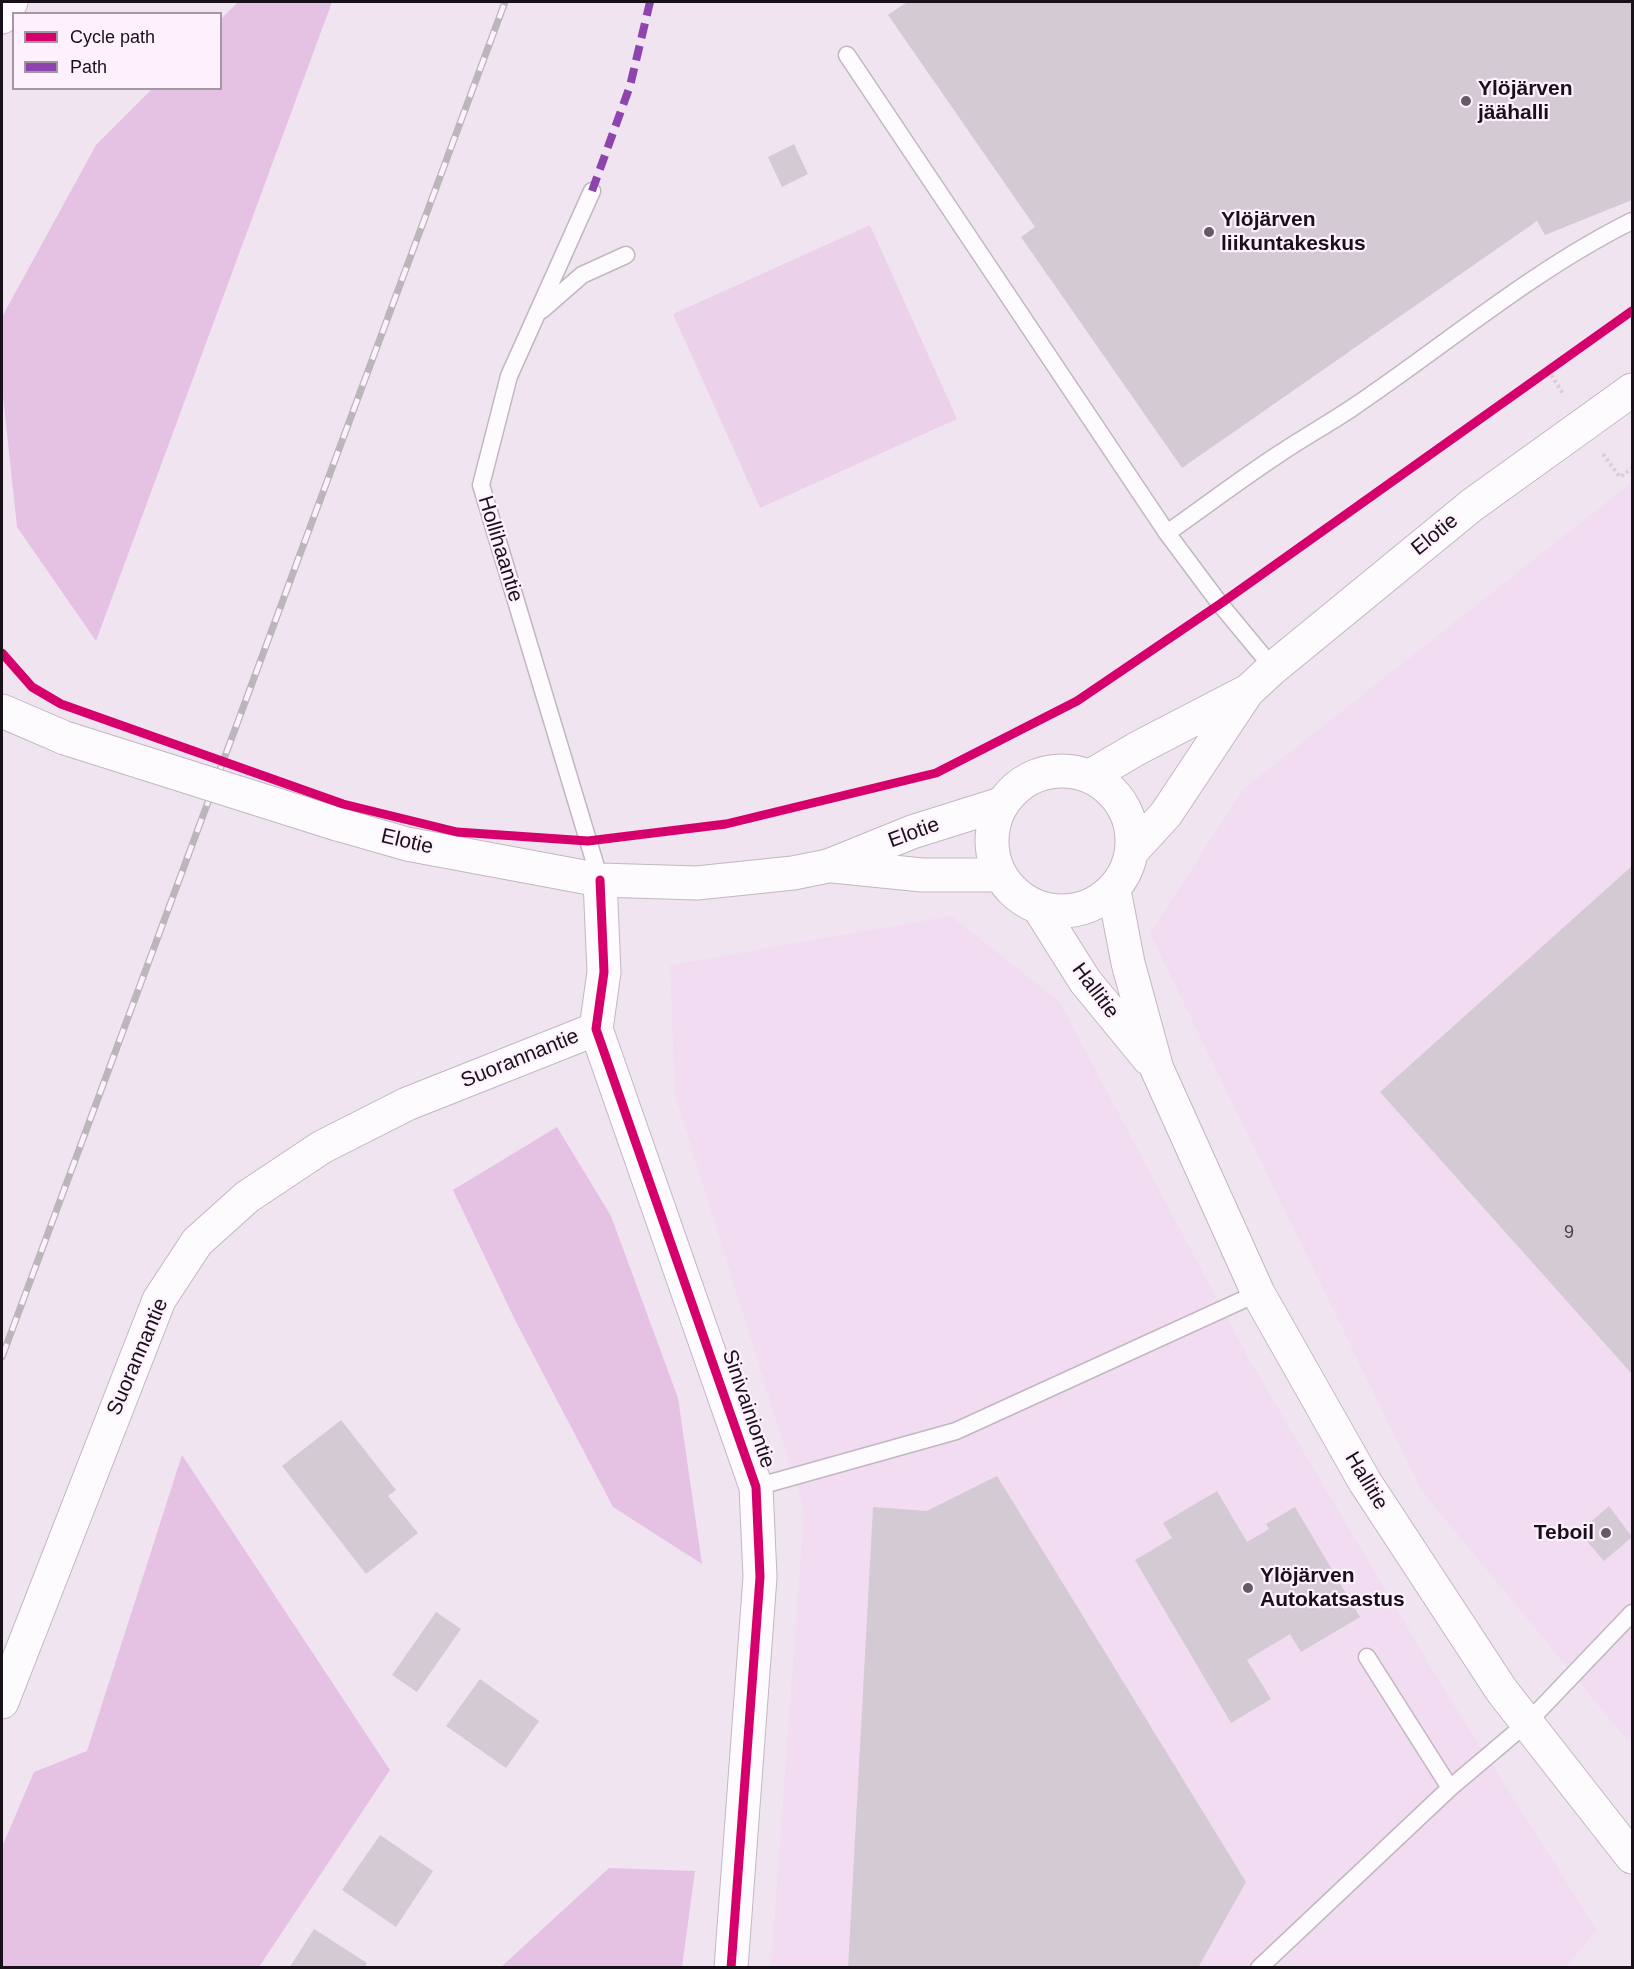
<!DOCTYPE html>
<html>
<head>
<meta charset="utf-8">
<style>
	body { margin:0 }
	#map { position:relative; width:1634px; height:1969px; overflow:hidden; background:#f1e4f1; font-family:Arial,sans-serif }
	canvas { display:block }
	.frame { position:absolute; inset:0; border:3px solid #191119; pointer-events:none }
	.legend { position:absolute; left:12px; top:12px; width:210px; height:78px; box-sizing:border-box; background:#fef0fd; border:2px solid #a297a2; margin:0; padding:8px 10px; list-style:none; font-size:18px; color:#191119 }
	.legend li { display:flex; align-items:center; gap:12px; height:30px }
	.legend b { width:30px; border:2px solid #a297a2 }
</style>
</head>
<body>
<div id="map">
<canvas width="1634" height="1969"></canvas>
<div class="frame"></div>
<ul class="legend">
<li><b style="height:8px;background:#d6006c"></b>Cycle path</li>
<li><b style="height:8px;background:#8e44ad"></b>Path</li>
</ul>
</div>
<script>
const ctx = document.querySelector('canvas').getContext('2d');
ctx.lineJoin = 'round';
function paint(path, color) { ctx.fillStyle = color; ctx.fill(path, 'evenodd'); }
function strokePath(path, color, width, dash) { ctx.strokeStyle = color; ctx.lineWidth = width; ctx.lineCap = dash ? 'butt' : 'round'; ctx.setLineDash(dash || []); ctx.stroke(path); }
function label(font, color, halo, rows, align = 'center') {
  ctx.font = font + ' Arial,sans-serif'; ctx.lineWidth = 4.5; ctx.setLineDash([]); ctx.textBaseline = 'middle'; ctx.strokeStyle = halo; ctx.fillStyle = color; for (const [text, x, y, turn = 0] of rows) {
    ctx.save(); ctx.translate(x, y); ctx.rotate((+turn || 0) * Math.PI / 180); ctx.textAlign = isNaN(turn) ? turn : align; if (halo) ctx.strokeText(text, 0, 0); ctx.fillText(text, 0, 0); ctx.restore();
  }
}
paint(new Path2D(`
	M1632,482V1741L1622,1734L1421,1490L1150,934L1242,790Z
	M951,916L1059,1001L1249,1359L1444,1689L1597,1930L1566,1967H771L804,1510L675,1095L670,965Z`), '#f2dcf1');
paint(new Path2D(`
	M870,225L957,419L760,508L673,314Z`), '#ebd2ea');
paint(new Path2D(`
	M238,2H332L96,641L17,527L2,387V317L96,145L152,89L220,88L221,19Z
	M557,1127L611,1216L678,1398L702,1564L613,1507L515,1320L453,1190Z
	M182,1455L390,1770L259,1967H2V1847L34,1772L87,1751Z
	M609,1868L695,1871L682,1967H501Z`), '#e5c1e4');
paint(new Path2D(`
	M907,2H1632V200L1545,235L1537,221L1182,468L1021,237L1035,227L888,15Z
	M794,144L808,174L782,187L768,157Z
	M1632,866V1374L1380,1092Z
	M341,1420L396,1490L388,1496L418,1533L366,1574L282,1466Z
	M997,1476L1246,1882L1199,1966L1196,1968H848L873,1507L927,1511Z
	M1217,1491L1247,1542L1269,1529L1266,1524L1295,1507L1360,1617L1301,1652L1290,1634L1247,1660L1271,1699L1231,1723L1135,1560L1172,1538L1163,1523Z
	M1609,1506L1632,1537L1604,1561L1579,1532Z
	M436,1612L461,1629L417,1692L392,1675Z
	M480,1679L539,1721L506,1768L446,1726Z
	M380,1835L433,1871L396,1927L342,1890Z
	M314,1929L367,1963L364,1968H289Z`), '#d4cad4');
const service = new Path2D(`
	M847,55L1167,533L1220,604L1273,668
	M592,191L509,376L481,485L600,880
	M542,310L582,275L626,255
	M1167,533C1204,507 1241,479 1279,454C1303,438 1328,424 1352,408C1444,346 1533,270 1632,221
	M756,1487L956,1431L1258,1293
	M1367,1657L1450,1788
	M1259,1968L1450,1788L1528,1722L1632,1613`);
const minor = new Path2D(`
	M2,17L11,2
	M600,880L604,972L596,1029L756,1487L760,1577L731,1968
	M2,1702L159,1300L197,1242L247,1197L322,1147L407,1104L596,1029`);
const tertiary = new Path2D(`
	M2,711L65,738
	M337,824L407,844L600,880L697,883L793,873L828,866L912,832L1001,804
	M833,866L922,875H1000`);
const secondary = new Path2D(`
	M992 841a70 70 0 1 1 140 0a70 70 0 1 1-140 0Z
	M1092,775L1138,748L1246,692
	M1133,850L1166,814L1247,692L1273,668L1472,505L1632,390
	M1114,890L1128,963L1157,1069L1258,1293L1365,1482L1502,1691L1632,1857
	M1039,908L1085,981L1149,1059`);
strokePath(service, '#c1b7c1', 19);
strokePath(minor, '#c1b7c1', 35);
strokePath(tertiary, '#c1b7c1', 35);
strokePath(secondary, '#c1b7c1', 35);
strokePath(new Path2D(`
	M1548,370L1564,395
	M1603,454L1620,477L1632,468`), '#d6d1d6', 4, [3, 3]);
strokePath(service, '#fdfbfd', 16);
strokePath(minor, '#fdfbfd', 33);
strokePath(tertiary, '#fdfbfd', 33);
strokePath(secondary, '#fdfbfd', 33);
const rail = new Path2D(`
	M2,1357L505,2`);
strokePath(rail, '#bab6ba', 7);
strokePath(rail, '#fef0fd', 4.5, [14]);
const tertiaryBridge = new Path2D(`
	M65,738L337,824`);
strokePath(tertiaryBridge, '#c1b7c1', 35, []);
strokePath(tertiaryBridge, '#fdfbfd', 33);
strokePath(new Path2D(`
	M592,191L630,86L650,2`), '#8e44ad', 8, [15, 8]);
strokePath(new Path2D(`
	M2,653L32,687L61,704L343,804L457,832L588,841L726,824L936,773L1077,701L1220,604L1632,311
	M600,880L604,972L596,1029L756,1487L760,1577L731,1968`), '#d6006c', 9);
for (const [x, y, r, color] of [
	[1466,101,6,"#655b65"],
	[1209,232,6,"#655b65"],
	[1606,1533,6,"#655b65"],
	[1248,1588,6,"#655b65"]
]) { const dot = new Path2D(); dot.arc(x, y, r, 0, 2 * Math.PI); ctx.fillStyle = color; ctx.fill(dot); strokePath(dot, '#fef0fd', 2); }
label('18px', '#483f48', null, [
	["9",1569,1233]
]);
label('bold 21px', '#191119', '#fef0fd', [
	["Ylöjärven",1478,89],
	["jäähalli",1478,113],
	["Ylöjärven",1221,220],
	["liikuntakeskus",1221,244],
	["Teboil",1594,1533,"right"],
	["Ylöjärven",1260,1576],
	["Autokatsastus",1260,1600]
], 'left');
label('21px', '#191119', '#fef0fd', [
	["Elotie",1435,535,-39],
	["Hollihaantie",500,549,73],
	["Elotie",914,833,-20],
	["Elotie",407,842,13],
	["Hallitie",1095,991,53],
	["Suorannantie",520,1059,-22],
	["Suorannantie",138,1357,-67],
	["Sinivainiontie",748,1409,71],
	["Hallitie",1366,1481,59]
]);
</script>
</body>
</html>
